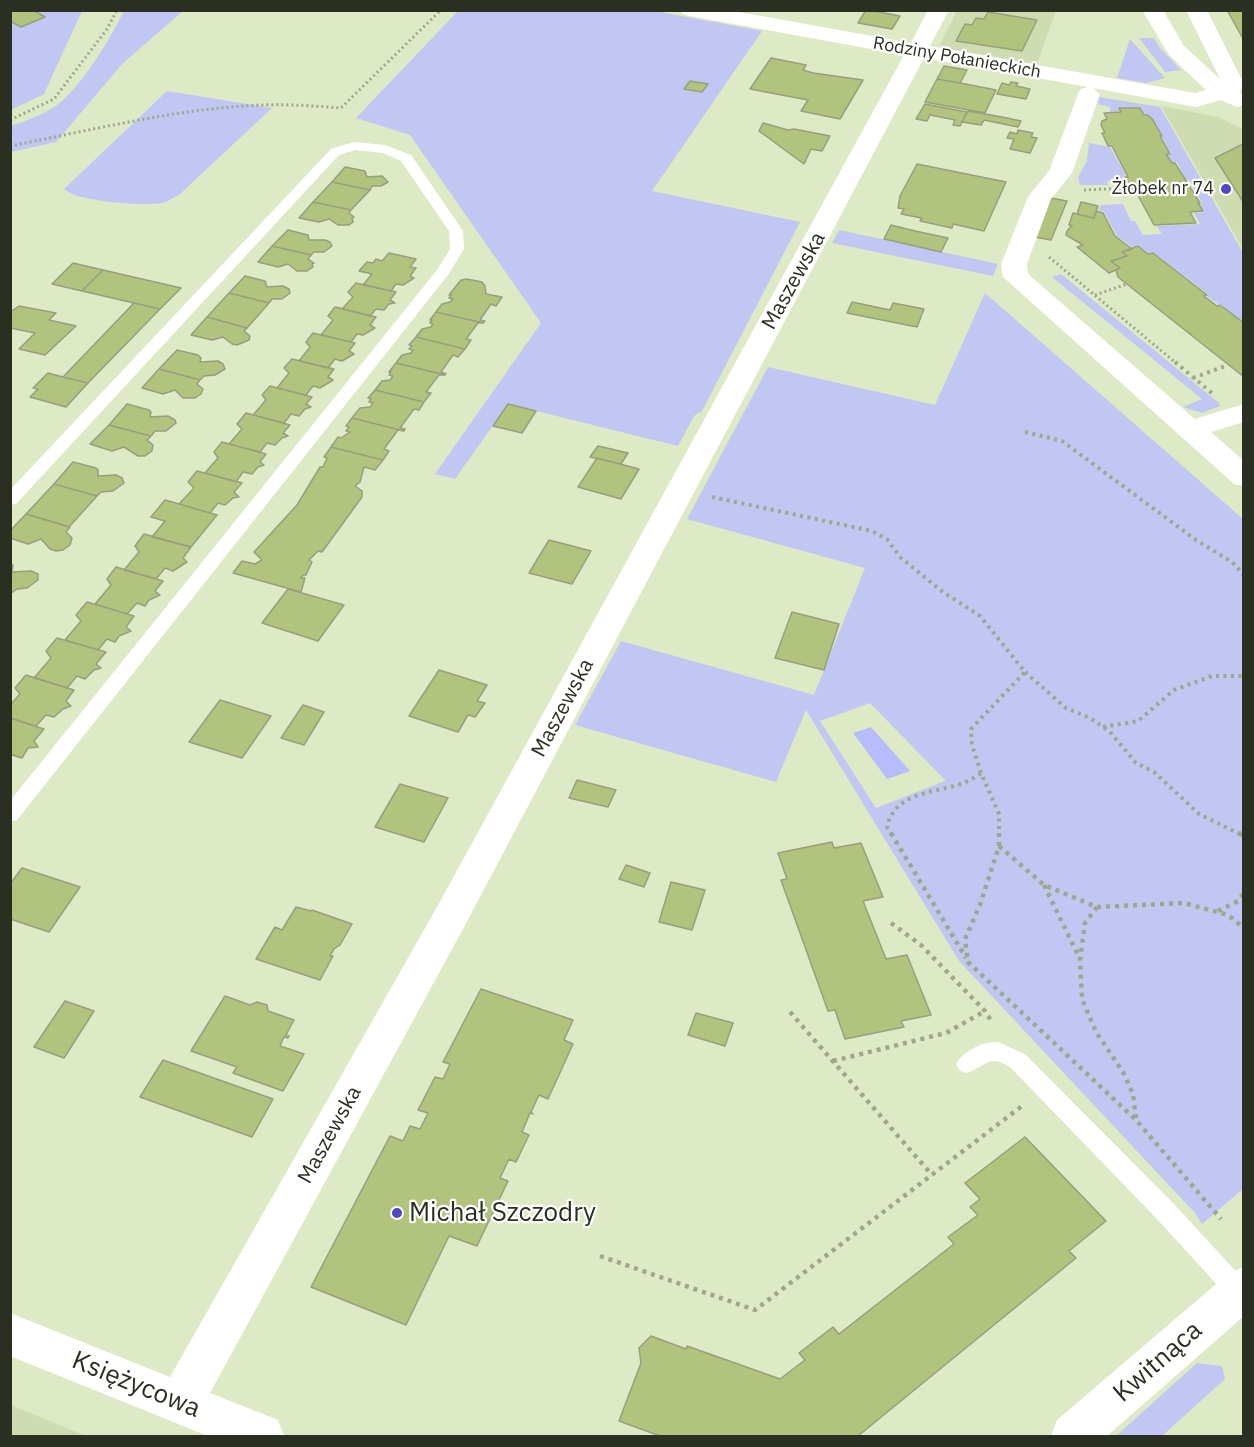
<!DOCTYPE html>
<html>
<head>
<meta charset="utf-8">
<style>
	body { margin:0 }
	#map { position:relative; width:1254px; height:1447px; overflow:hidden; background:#dee9c5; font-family:"IBM Plex Sans",sans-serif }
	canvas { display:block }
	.frame { position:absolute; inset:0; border:12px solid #2b2f21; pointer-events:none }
</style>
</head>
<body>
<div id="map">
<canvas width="1254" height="1447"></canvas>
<div class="frame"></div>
</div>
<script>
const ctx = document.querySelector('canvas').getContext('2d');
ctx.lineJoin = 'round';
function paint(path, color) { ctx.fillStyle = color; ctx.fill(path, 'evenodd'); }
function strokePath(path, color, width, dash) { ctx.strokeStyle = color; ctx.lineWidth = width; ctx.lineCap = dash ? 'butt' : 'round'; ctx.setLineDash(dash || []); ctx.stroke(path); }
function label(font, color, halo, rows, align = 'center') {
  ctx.font = font + ' "IBM Plex Sans",sans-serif'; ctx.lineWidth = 4.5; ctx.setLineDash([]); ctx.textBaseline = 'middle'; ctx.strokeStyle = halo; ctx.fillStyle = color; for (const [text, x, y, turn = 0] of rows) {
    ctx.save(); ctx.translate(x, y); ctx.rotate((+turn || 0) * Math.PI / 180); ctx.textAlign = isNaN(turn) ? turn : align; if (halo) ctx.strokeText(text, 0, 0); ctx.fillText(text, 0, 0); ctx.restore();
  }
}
paint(new Path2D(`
	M957,11H1056L1037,64L943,48L940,44Z
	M1161,106L1218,117L1243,129V249Z
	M10,1405H11L86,1436H11Z`), '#cfdcb2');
paint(new Path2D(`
	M11,11H82L44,94L11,110Z
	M124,11H183L123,63L56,142L11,152V126C28,120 46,114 61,102C85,81 110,39 124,11Z
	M458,11H655L762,31L652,191L800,222L702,411L694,416L678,446L508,404L455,479L435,474L541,323L410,135L356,118Z
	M1139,38H1154L1160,48L1181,70L1165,72Z
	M1130,39L1165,78L1146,83L1117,78Z
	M167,91L272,108L179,195C173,198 167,202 162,203C143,206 77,202 64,189Z
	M1099,97L1160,107L1243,253V322L1220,304H1218L1207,296L1209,295L1153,252L1148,253L1138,245L1132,247L1117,236L1104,212L1099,210L1101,205L1123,204L1131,221H1135L1143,235L1162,234L1157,226L1200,224L1194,213L1205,212L1200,205L1202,203L1189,180H1186L1177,162H1172L1168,155L1171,154L1152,119L1145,115L1140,107L1119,108L1120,111L1110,112V107L1098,104Z
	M1089,143L1110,147L1126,175L1123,176L1125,180L1107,181L1108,185H1080L1078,177L1087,161Z
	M839,230L998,264L993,276L832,243Z
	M1061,274L1219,403L1220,406L1202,413L1183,407L1202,399L1052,277Z
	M985,293L1243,519V1189L1202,1224L1195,1213L959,961L806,710L776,782L575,725L621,641L814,695L865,568L687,519L768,367L935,405ZM870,703L945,780V781L876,808L820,721Z
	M1197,1363L1222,1366L1225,1379L1162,1436H1116Z`), '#c2c6f2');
paint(new Path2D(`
	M871,727L910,771L887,779L853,733Z`), '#b7bcfe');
const building = new Path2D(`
	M10,10H33L45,17L21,27L10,21Z
	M866,10H869L900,16L892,29L858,23Z
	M1227,10H1244V37H1242Z
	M988,12L1037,20L1022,51L956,41L965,24L972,25L976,18L984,19Z
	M771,58L806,65L803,70L813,73L863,80L840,119L801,111L808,100L750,89Z
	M944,66L967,70L960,83L937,79Z
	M937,79L960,83L996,90L985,113L925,102Z
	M690,81L708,84L702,92L684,89Z
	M1011,82L1018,83L1016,86L1030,89L1026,99L997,94L1002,83L1009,85Z
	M925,104L967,112L960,126L953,125L955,120L930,115L927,121L916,119Z
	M1119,108H1140L1144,115H1148L1153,120L1162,136H1160L1170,154H1166L1172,163H1175L1200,203H1198L1203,211L1190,212L1196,223L1154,225L1135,190H1132L1125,177H1128L1112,146H1108L1102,133H1105L1101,125L1102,121L1107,119L1104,113L1121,112Z
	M968,111L1002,117L1021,121L1018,127L984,120L981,125L962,122Z
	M763,123L788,130L794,129L830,136L822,151L811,149L804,164L759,131Z
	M1018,130L1033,133L1031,137L1037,138L1030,153L1010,149L1014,139L1007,138L1010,132L1017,134Z
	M1241,145L1244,146V203L1215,158Z
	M917,164L1006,182L984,231L953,224L952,228L920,221L922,218L901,214L904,209L898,208L900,196Z
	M345,167L365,171L367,177L382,176L388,182L381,186H372L370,190L332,182Z
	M332,182L370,190L351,210L313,202Z
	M1051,198L1067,201L1051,240L1034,237Z
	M313,202L351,210L349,213L354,217L352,218L353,222L349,225H338L329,219L319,222L299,218Z
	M1081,202L1098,206L1094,218L1077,214Z
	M1096,211L1103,213L1115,236L1132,249L1122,252L1127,256L1111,261L1120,268L1109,273L1077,247L1083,245L1066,235L1067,231L1072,225H1069L1073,213L1094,218Z
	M891,225L915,231L948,238L941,252L884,239Z
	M288,230L308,235L309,240H325L330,242L332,246L324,252H314L311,255L272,246Z
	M272,246L311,255L308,259L314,263L312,264L313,267L307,271H297L288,264L278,267L258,262Z
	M1138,246L1148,254L1153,253L1207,295L1204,296L1217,306L1220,305L1244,323V377L1118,277L1116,270L1120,268L1111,261L1127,256L1122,252Z
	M389,253L416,259L410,267L416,268L410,276L414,278L403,285L396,284L391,291L363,285L372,274L359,271L367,262L373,263L376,259L382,261Z
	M73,263L103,270L82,291L52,284Z
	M103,270L181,288L160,309L82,291Z
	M245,276L265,281L267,287L283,286L289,289L290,293L282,299H272L269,303L229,293Z
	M467,279L482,282L485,286L486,294L502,297L496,306L491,304L480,320L485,321L483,323L436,312L442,304L450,302L453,299L449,298L451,295H449L461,280Z
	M356,283L396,292L390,300L395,303L389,304L384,310L376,309L370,316L342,309L353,297L348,292Z
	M229,293L269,303L247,328L207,317Z
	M852,302L890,310L893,303L924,309L917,327L847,313Z
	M134,303L160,309L88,383L63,377Z
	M19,306L56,313L49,320L76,326L45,355L19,349L35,333L10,328V312Z
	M335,307L376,317L370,325L375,328L363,335L357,334L351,342L321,335L333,320L328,316Z
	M436,312L483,323H478L466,339L471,340L465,349L416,337L422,329L431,327L433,324L430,323L432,320H430Z
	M207,317L247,328L244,331L250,336L249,340L237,345L232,344L223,337L212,340L191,335Z
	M313,333L355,343L349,351L354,354L342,361L335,359L328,368L299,361L310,347L306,342Z
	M416,337L465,349L458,357L453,355L441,372L446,374L445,375L396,363L402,355L411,353L413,350L409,349L412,346L409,345Z
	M177,350L198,355L201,358L200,362L218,361L223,364L225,369L215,375L204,376L200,380L159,369Z
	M292,359L334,369L328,377L333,380L320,388L313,386L306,395L277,388L289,373L284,368Z
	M396,363L445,375H439L426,392L431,393L424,402L375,390L382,381L390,380L393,376L389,375L391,372H389Z
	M159,369L200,380L197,384L203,389L201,394L195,398H183L175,390L163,394L142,388Z
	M48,373L63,377L88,383L66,407L30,397L38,389L33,388Z
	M270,386L312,397L306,404L311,407L305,409L299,416L291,414L284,423L253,415L266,400L262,395Z
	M375,390L424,402L419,410L414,409L400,428L405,429L404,431L352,418L360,408L370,407L373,403L369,402L371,399L368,398Z
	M127,404L149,410L151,412L150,417L168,416L175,420L176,423L166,431H155L151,436L109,425Z
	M508,404L536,411L522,433L493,426Z
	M246,413L290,425L283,433L288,436L282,438L275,445L267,443L260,452L229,444L242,429L237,424Z
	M352,418L404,431L398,430L384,449L389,451L383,460L331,447L338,437L341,438L350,432L346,431L349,427L346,426Z
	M109,425L151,436L147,440L153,445L152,451L145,456H138L124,447L112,451L90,444Z
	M222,442L266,454L260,462L264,465L258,467L252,474L243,472L236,482L205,473L218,458L214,452Z
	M598,446L628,453L621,464L590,457Z
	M331,447L383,460L375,470L364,467L360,482L355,486L362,491V497L322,552L318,551L309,560L312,562L306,575H303L301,578H305L301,592L233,573L242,561L255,564L262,560L254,552L297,505L320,467H323L327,458L324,457Z
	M597,458L639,469L621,499L578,487Z
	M73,462L96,468L98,470V476L116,475L122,478L124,483L113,491L101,492L97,496L54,484Z
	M197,471L242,483L234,492L239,497L233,498L225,505L218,503L210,513L179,504L194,488L188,482Z
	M54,484L97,496L69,527L26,514Z
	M165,500L179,504L217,515L191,547L183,545L152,537L165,521L151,517Z
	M26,514L70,527L66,532L72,538L70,545L63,550L56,551L50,549L41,539L28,544L10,538V531Z
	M144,534L191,547L183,558L187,562L173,571L165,568L156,579L124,570L139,552L135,546Z
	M549,540L591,551L572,584L529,573Z
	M10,565H13L12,572L31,571L38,574V580L27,588L17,589L10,594Z
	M116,567L163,581L155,591L160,595L149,600L145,606L137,603L127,614L95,604L111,585L107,579Z
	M288,589L344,605L318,641L262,623Z
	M87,602L134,616L126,627L131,631L119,636L115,642L107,639L98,650L65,640L81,621L76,615Z
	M792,612L839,624L824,670L775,658Z
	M57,638L106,652L96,664L101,668L94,670L85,679L77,676L67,688L34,678L51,658L46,651Z
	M439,670L487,685L477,701L485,703L475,717L468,715L458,732L409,716Z
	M26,675L74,690L66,701L71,706L63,709L54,717L46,715L36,726L10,718V705L20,694L15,688Z
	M220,700L271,716L242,758L189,742Z
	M303,705L324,712L304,745L281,738Z
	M10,718L44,729L34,741L38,747L28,748L22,758L12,755L10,756Z
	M577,780L616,790L608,807L569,798Z
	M400,784L448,798L424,842L375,827Z
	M832,842L834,848L861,843L883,897L863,901L886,959L907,955L931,1015L901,1021L904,1027L845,1039L835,1010L828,1011L781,880L787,879L778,853Z
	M626,865L650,873L644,887L619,879Z
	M22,868L80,887L49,932L10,919V884Z
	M671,882L705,890L692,930L659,922Z
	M296,907L311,911L312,910L352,924L340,945L334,949L330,956H333L320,980L256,959L275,927L282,930Z
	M481,989L573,1020L564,1040L573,1044L548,1099L539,1095L531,1112L533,1114L530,1113L522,1132L529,1135L516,1162L509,1159L500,1178L508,1181L477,1246L449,1236L406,1325L311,1287L390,1136L403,1141L410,1126L420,1129L428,1113L418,1110L435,1077L443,1079L450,1064L443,1062Z
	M225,996L250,1005L257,1002L267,1005L268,1011L294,1020L286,1035L289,1036L288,1038L284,1037L280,1046L304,1054L283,1091L233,1073L237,1067L191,1051Z
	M65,1001L94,1011L64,1058L34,1047Z
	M696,1013L733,1023L725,1046L688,1035Z
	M163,1060L273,1099L252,1137L140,1097Z
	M1025,1137L1106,1221L1069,1251L1076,1258L858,1436H660L619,1421L641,1363L639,1348L651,1336L686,1349L687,1346L780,1379L805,1360L799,1353L833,1327L839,1334L954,1244L948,1237L978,1215L970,1207L980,1199L965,1183Z`);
paint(building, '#b1c37d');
strokePath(building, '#969f7e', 1.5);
strokePath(new Path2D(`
	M10,120L54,99L107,29L117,10
	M10,146C93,130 178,108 263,105C289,104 315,106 341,108L441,10
	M1084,190L1131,188
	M1049,257L1176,363
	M1095,295L1127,284`), '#9fa78b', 3, [2, 3]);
strokePath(new Path2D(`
	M1175,362L1213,394
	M1193,378L1228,365
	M1025,432L1062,441L1196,540L1232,562L1244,575
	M712,497L872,531L887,539L901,558L943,592L980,616L1025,672L971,729L972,745L981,773L999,814V835
	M1025,672L1066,708L1090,718L1110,732L1136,763L1154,772L1199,814L1242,835
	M1103,727L1138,721L1174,690L1212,676H1244
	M892,835L887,827C897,783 953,797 981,773`), '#9fa78b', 4, [3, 4.5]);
strokePath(new Path2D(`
	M891,833L966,958
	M999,833V846L980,905L965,939L968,962L1136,1120L1221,1219
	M1239,833L1244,836
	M999,846L1044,885L1097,907L1184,903L1228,915L1244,928
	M1044,885L1080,959
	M1097,907L1085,923L1080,960L1082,999L1096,1032L1123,1072L1133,1094L1136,1120
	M1218,911L1238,901L1244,893
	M891,923L921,945L985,1011L992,1022
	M790,1012L932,1175
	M833,1061L946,1033L985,1011
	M600,1256L755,1310L1022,1106`), '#9fa78b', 4.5, [4, 5]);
paint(new Path2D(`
	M354,142L385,145L411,155L463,231L464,249L448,275L17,820L10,822V801L437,270L450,249L449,231L401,161L383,153L355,150L339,155L16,504L10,505V490L331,149Z
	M998,1042L1025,1054L1173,1203L1244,1280V1302L1239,1303L1231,1300L1157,1219L1011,1068C989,1053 987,1066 967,1073L960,1071L956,1064C963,1051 983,1041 998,1042Z`), '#fff');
paint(new Path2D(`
	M680,10H728L911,43L928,10H949L930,46L1195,93L1206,90L1169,55L1142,10H1163L1184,46L1220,79L1186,10H1207L1243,82L1240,93L1244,94V105L1237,107L1221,100L1196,107L1093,88L1100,94L1072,173L1051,199L1027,264L1028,274L1195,419L1244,404V422L1211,432L1244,461V486L1234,484L1003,277L1001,264L1013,234L1028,197L1049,171L1078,94L1081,89L1088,87L924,58L463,929L210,1393L278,1420L284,1436H208L10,1356V1313L170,1377L437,907L904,55L690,16L683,14Z
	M1244,1267V1316L1107,1436H1051L1057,1420L1229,1273Z`), '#fff');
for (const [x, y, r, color] of [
	[1226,189,6,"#5147be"],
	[397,1213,6,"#5147be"]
]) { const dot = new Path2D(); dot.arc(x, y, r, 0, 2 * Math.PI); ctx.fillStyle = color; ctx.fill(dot); strokePath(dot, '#fff', 2); }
label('18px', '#2b2f21', '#fff', [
	["Rodziny Połanieckich",957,58,10]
]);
label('18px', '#2b2f21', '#fff', [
	["Żłobek nr 74",1214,189]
], 'right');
label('21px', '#2b2f21', '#fff', [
	["Maszewska",794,281,-61],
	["Maszewska",563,708,-62],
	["Maszewska",330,1135,-61]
]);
label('26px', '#2b2f21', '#fff', [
	["Michał Szczodry",409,1213]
], 'left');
label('26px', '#2b2f21', '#fff', [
	["Kwitnąca",1158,1362,-41],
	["Księżycowa",136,1385,22]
]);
</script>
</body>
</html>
